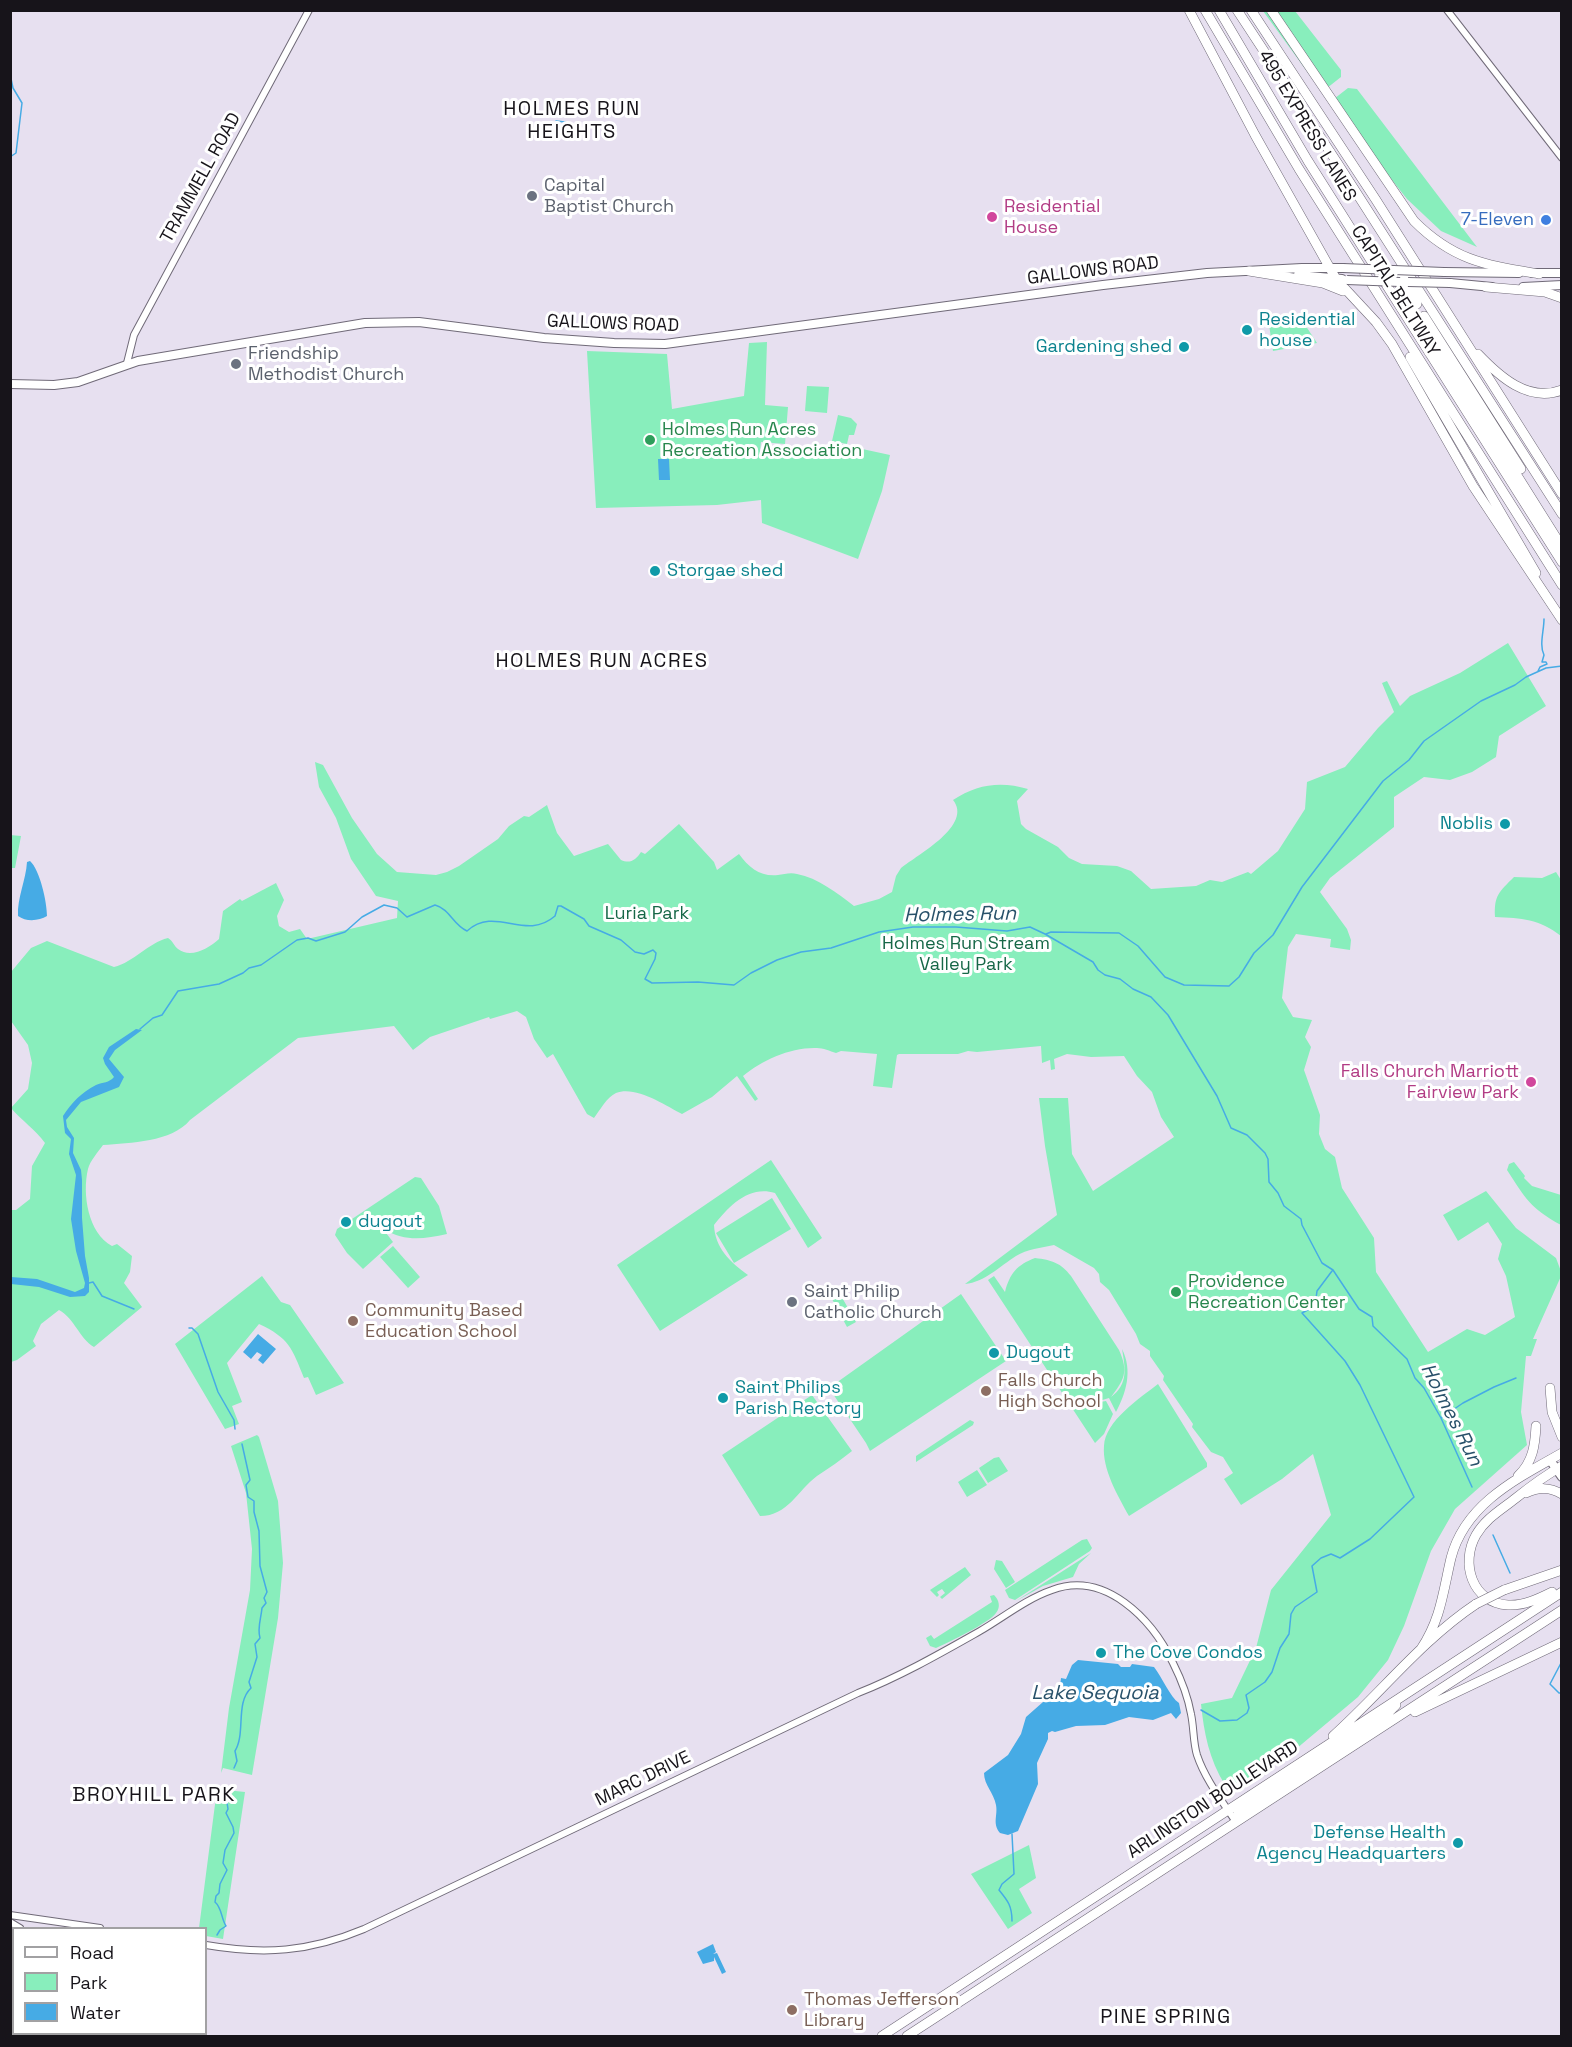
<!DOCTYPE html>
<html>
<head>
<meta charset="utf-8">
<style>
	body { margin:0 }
	#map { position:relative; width:1572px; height:2047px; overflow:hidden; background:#e7e0f0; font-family:"Space Grotesk",sans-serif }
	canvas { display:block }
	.frame { position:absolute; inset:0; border:12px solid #17141a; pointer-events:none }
	.legend { position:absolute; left:12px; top:1927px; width:195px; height:108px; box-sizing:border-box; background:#fff; border:2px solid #a2a1a3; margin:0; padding:8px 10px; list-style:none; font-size:18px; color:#17141a }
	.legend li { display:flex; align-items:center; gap:12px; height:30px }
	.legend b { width:30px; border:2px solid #a2a1a3 }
</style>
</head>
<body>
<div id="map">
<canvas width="1572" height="2047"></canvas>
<div class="frame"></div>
<ul class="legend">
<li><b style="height:8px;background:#fff"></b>Road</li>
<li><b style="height:16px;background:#88eebc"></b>Park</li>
<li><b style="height:16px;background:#46abe5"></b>Water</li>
</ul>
</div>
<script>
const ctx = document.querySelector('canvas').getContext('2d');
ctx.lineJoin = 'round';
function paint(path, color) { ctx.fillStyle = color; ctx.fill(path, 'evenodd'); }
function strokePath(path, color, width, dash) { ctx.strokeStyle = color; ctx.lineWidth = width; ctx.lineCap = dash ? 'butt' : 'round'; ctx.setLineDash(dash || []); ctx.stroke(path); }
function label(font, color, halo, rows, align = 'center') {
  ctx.font = font + ' "Space Grotesk",sans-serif'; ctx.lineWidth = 6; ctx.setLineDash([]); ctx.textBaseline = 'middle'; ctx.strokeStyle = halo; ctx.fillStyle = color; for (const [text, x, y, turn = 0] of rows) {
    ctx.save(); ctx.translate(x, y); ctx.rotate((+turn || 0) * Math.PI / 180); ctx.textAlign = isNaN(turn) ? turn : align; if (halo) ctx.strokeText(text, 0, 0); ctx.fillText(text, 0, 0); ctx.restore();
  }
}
paint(new Path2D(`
	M1263,11H1295L1341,70V77L1322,92Z
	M1348,88L1357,89L1477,247L1441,231L1407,199L1330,102Z
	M1298,314L1317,343L1273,351L1268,318Z
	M767,342L765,405L788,407L785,444L761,442L760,451L822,455L830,442L890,455L882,491L858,559L762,523L761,500L717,505L596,508L587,351L667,354L672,409L744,396L749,343Z
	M807,386L829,387L827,413L805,411Z
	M838,415L851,418L857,424L854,435H849L847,444L832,441Z
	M1508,643L1546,706L1499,736L1496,757L1472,772L1450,780L1424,777L1394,797V827L1330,878L1320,892L1347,929L1351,940L1350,950L1330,947L1331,939L1296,934L1288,947L1282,998L1293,1017L1312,1020L1305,1037L1311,1047L1304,1070L1320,1115L1319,1134L1325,1149L1335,1157L1342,1188L1374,1238L1376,1272L1428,1352L1467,1329L1485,1335L1515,1317L1506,1276L1498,1259L1502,1244L1488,1222L1458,1241L1443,1215L1486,1191L1516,1228L1556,1258L1562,1274L1533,1339H1537L1531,1356H1526L1521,1412L1527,1445L1455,1509L1431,1551L1404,1626L1388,1660L1358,1697L1296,1749L1246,1781L1225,1785C1209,1759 1204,1733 1201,1704L1232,1698L1256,1648L1271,1590L1331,1515L1313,1454L1282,1479L1241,1505L1224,1479L1233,1473L1223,1457L1211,1452L1192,1427L1193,1424L1163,1380L1164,1376L1150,1356V1351L1140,1344L1136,1334L1109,1290L1100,1282L1099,1274L1094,1268L1054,1245C1041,1248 1027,1249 1016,1256C1000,1266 985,1282 965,1284L1057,1215L1045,1146L1039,1098H1068L1072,1154L1093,1191L1174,1137L1161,1117L1152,1092L1137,1076L1124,1056L1091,1057L1067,1054L1054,1059L1055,1069L1051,1070L1050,1060L1042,1063L1041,1046L977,1052L968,1051L958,1054H899L897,1055L892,1088L873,1086L877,1054L841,1051L836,1053C830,1051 823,1048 817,1048C791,1047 762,1060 743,1076L758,1099L755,1101L737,1076L712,1097L682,1114C665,1105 635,1085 616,1093C607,1097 600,1110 594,1118L587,1114L553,1054L547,1058L534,1039L526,1017L517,1011L490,1019L489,1017L430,1037L413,1050L394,1026L298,1038L190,1120C172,1142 130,1143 103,1145C98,1152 90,1161 88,1169C82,1194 88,1233 112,1246L117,1244L132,1256L130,1272L124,1283L142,1307L94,1347C79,1338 75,1319 59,1310L41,1324L33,1341L36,1346L17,1360L11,1362V1210H16L30,1199L32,1166L45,1143C35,1129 22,1121 11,1108L28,1089L32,1063L28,1045L11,1021V972L31,948L47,941L114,967C134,962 148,943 168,938C173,941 174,946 178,949C191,959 209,948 219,939L223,911L240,899L242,901L276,883L284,900L277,916L279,926L289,932L300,929L307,939L397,918L398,901L376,896L351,859L336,818L319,787L315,762L323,765L352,818L377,854L397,872L436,875L447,872L459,866L498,839L509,826L524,816L529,817L547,805L557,833L574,856L608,844L621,860C630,864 636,860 641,852L645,854L679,824L714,862L717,870L739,854C749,868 761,877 778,875C784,874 791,872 797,874C818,878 837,893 854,906L879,899L892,892L896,876L901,868C919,854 973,825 953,800C977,784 1001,781 1028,789L1017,801L1021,824L1026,829L1058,847L1069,858L1082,864L1117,866L1131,871L1151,889L1196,886L1210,880L1222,882L1248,872L1251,874L1278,851L1305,809L1307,782L1345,767L1378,728L1394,712L1382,683L1387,681L1400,706L1410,696L1460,673Z
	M10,835L21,836L15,868H11Z
	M1556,872L1561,880V936C1539,919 1522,918 1495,917C1494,895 1499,892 1514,877L1542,878Z
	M771,1160L822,1238L808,1248L775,1193C749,1185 729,1206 714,1225C715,1248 730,1262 748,1275L660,1331L617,1265Z
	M1514,1162L1525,1176L1524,1178L1532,1186L1561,1195V1225C1530,1208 1526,1199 1507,1170L1509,1164Z
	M415,1177L421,1178L439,1206L447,1234C423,1239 406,1242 383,1229L393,1242L363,1269L347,1253L335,1235L337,1229Z
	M772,1198L791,1229L734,1263L716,1233Z
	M393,1246L420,1277L408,1288L380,1257Z
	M1035,1258C1052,1260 1061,1263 1071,1276L1119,1350C1129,1372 1124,1380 1111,1397C1129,1384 1125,1367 1122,1349C1133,1371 1126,1393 1116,1412L1109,1398L1089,1404L1106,1401L1113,1414L1104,1434L1095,1443L988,1280L994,1276L1005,1292C1010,1273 1017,1265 1035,1258Z
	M262,1276L281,1302L290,1305L344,1383L316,1395L308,1377L304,1378C292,1348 289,1338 259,1324L227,1363L242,1402L232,1406L239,1424L225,1429L175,1344Z
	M840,1294L856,1322L847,1327L832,1299Z
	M961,1294L1006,1361L870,1451L866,1443L829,1388Z
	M1158,1384L1207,1463V1467L1129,1516C1118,1496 1102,1469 1104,1446C1105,1421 1140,1398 1158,1384Z
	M812,1395L852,1451C841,1460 829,1468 817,1476C797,1491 788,1516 760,1516L722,1455Z
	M970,1420L974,1422L973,1425L916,1462V1456Z
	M257,1435L259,1437L278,1501L283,1563L278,1618L252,1775L223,1768L221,1773L229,1708L250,1590L252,1549L246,1493L231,1446Z
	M999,1457L1008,1471L988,1483L979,1468L994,1458Z
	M977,1470L987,1485L967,1497L958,1482Z
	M1087,1539L1092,1548L1090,1551L1015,1600L1009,1598L1005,1590L1082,1540Z
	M1091,1553L1079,1564L1073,1577L1043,1586L1016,1601Z
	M996,1560L1002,1561L1015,1582L1006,1588L994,1569Z
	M965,1567L971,1575L942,1599L940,1597L945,1593L942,1589L937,1592L939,1595L937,1597L930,1590Z
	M994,1595C999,1600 1001,1607 996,1613C989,1623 949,1642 936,1648L930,1646L926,1638L931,1635L934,1639L992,1602L990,1596Z
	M217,1789L245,1792L223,1939L206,1936V1928H199Z
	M1029,1845L1036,1878L1019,1889L1032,1913L1008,1929L971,1874Z`), '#88eebc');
paint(new Path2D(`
	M658,459H669L670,480H659Z
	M30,861C40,870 47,902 47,916C39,921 26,922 18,916C17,898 26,880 27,862Z
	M136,1029L142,1030L115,1050L109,1059L124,1077L119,1087L81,1102L66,1120L67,1127L74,1138L73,1153L81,1170L82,1180V1218L85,1256L89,1278V1292L85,1296L70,1297L39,1287L11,1284V1277L37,1279L75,1292L84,1288L85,1283L76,1251L71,1219L76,1175L69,1154L71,1139L65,1133L63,1116C72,1102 81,1093 96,1085C103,1082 109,1083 114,1077L105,1064L103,1058L109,1047Z
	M258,1334L276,1349L263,1364L258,1360L262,1355L257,1352L251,1359L243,1352Z
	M1078,1660L1118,1664L1121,1667H1130L1132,1664L1154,1667C1162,1677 1170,1697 1179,1703L1181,1713L1176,1719L1171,1713L1153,1720L1129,1717L1105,1725L1076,1726L1055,1732L1052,1731L1048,1733V1739L1037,1763L1038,1784L1018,1831L1008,1835L1000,1833C992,1823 998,1816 996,1805C994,1793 984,1785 984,1773L1008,1755L1021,1734L1026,1717L1060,1687L1061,1678L1066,1679L1072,1665Z
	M713,1944L716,1952L713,1954L717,1953L726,1972L722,1974L714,1957V1961L703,1964L697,1952Z`), '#46abe5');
strokePath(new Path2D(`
	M10,74L13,88L22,103L16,153L10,157
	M556,121L565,122L584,130
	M1538,671L1540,667L1547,664L1546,662H1542L1544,655C1539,645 1544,631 1544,619
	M1046,934L1051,932L1119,933L1138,946L1165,977L1184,985L1229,986L1239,977L1254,953L1273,935L1302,887L1383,781L1409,760L1424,741L1481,701L1515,685L1526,677L1546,668L1562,666
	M140,1029L153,1018L162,1015L178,991L219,984L243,973L249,968L261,965L297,940L308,938L316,941L345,932L362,917L384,905L397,908L407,917L435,905C450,909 453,925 467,931C496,905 525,942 555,916L558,906H561L584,919L589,926L621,940L635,952L644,954L653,950L656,953L655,959L645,979L652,983L698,982L734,985L751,973L777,960L801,952L831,948L879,932L913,927H956L1007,931L1030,927L1045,934L1093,962L1098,970L1105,975L1120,979L1133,989L1151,997L1168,1015L1217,1096L1231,1128L1247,1135L1265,1153L1268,1159L1269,1182L1278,1193L1284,1206L1301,1219L1302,1225L1322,1263L1333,1270L1359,1309L1372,1317L1373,1326L1407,1359L1415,1378L1424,1388L1441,1418L1472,1487
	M89,1283L93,1282L102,1296L134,1309
	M189,1328H192L198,1334L218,1392L234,1420L235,1429
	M1441,1418L1463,1403L1494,1387L1516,1378
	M1493,1535L1510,1573
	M1561,1663L1550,1684L1559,1693H1562
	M1201,1710L1220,1721L1237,1720L1247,1713L1249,1708L1246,1695L1265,1682L1272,1672L1280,1648L1289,1634L1291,1614L1295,1607L1317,1592L1312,1566L1321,1558L1331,1554L1340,1558L1370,1539L1414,1497L1360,1385L1345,1361L1302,1313L1315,1306L1317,1291L1332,1271
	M234,1768L237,1761L235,1751C246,1733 235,1703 251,1688L249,1682L257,1657L255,1644L260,1638C257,1628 261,1619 262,1608L266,1603L264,1598L267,1592L260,1566L259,1531L254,1512V1501L248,1497L246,1485L250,1480L242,1444
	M1012,1834L1014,1874L1002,1884L999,1890C1008,1901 1012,1906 1012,1921
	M217,1935L220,1930L226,1926C221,1918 222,1908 215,1902L216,1896L219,1893L220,1884L227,1870L223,1863L225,1850L234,1833L233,1827L226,1813L228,1809L226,1796L231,1792`), '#46abe5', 1.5);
const minor = new Path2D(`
	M1447,10L1562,158
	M127,363L134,335L309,10
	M10,1915L100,1928
	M10,1922L20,1928
	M206,1945C264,1955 309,1952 364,1929L858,1693C901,1676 941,1653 980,1631C1004,1617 1026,1599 1052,1590C1105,1570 1152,1619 1173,1663C1181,1679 1188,1697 1191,1714C1194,1728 1193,1742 1197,1755C1205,1779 1222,1801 1236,1822
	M97,2034L99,2036`);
const major = new Path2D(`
	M1444,272L1519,273
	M1532,273H1562
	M1298,275L1342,279
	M1450,283L1492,287
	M1523,287L1562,285
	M10,384L54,385L78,382L138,361L365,323L419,322L544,338L614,343L665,344L1103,285L1207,273L1302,268H1343
	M1550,1460L1562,1477`);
const highway = new Path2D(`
	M1189,10L1255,135L1336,279L1376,322L1392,344L1473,486L1562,620
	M1205,10L1299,169L1562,585
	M1219,10L1308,161L1562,562
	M1237,10L1338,164L1562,514
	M1251,10L1376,200L1562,494
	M1271,10L1414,221C1454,261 1486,265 1539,274
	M1249,271L1323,283L1343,291
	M1402,275L1400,286L1403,294L1562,547
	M1406,275L1409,289L1417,304
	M1486,287L1545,292L1562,298
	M1424,316L1521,469
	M1478,354C1499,376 1528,403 1562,390
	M1410,357L1536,573
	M1550,1388L1552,1412L1562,1437
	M1518,1476C1533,1462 1535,1445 1536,1426
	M1526,1493C1539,1487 1549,1487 1562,1494
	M1504,1590L1562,1570
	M1552,1592C1538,1599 1523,1606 1508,1605C1472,1603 1460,1563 1476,1535C1486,1518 1501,1510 1516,1498C1531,1486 1546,1475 1562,1466
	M1421,1649C1441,1619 1443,1592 1451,1558C1465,1504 1516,1479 1562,1453
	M1415,1712L1562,1642
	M1333,1736C1381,1693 1422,1640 1476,1604
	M1236,1822L1238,1812L1386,1715L1396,1705
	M882,2036L1562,1592
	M907,2036L1562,1610`);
strokePath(minor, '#706a78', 8);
strokePath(major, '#706a78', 10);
strokePath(highway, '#706a78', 10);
strokePath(minor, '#fff', 6);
strokePath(major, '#fff', 8);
strokePath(highway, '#fff', 9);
const majorBridge = new Path2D(`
	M1343,268L1444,272
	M1347,280L1400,282
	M1408,282L1450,283`);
const highwayBridge = new Path2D(`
	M1476,1604L1504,1590`);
strokePath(majorBridge, '#706a78', 10, []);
strokePath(highwayBridge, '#706a78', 10, []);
strokePath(majorBridge, '#fff', 8);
strokePath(highwayBridge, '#fff', 9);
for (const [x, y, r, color] of [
	[532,196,6,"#6b7280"],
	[992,217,6,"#d1479c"],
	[1546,220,6,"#3f7fe0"],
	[1247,330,6,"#0f9aa8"],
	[1184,347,6,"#0f9aa8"],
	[236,364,6,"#6b7280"],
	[650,440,6,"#2e9e5b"],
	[655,571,6,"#0f9aa8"],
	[1505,824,6,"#0f9aa8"],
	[1531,1082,6,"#d1479c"],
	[346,1222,6,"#0f9aa8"],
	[1176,1292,6,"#2e9e5b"],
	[792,1302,6,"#6b7280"],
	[353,1321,6,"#8d6e63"],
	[994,1353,6,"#0f9aa8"],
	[986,1391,6,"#8d6e63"],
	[723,1398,6,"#0f9aa8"],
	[1101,1653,6,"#0f9aa8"],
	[1458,1843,6,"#0f9aa8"],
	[792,2010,6,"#8d6e63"]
]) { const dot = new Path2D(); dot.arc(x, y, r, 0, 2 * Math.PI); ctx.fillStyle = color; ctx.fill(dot); strokePath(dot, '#fff', 2); }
label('18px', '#17141a', '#fff', [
	["495 EXPRESS LANES",1307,126,59],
	["TRAMMELL ROAD",201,178,-61],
	["GALLOWS ROAD",1093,271,-7],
	["CAPITAL BELTWAY",1395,291,58],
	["GALLOWS ROAD",613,324,2],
	["MARC DRIVE",643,1779,-26],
	["ARLINGTON BOULEVARD",1213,1800,-33]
]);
label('18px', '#5b616d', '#fff', [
	["Capital",544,186],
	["Baptist Church",544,207],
	["Friendship",248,354],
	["Methodist Church",248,375],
	["Saint Philip",804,1292],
	["Catholic Church",804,1313]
], 'left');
label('18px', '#b23c85', '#fff', [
	["Residential",1004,207],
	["House",1004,228],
	["Falls Church Marriott",1519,1072,"right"],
	["Fairview Park",1519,1093,"right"]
], 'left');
label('18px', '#366cbe', '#fff', [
	["7-Eleven",1534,220]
], 'right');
label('18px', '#0d838f', '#fff', [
	["Residential",1259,320],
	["house",1259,341],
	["Gardening shed",1172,347,"right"],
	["Storgae shed",667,571],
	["Noblis",1493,824,"right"],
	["dugout",358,1222],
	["Dugout",1006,1353],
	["Saint Philips",735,1388],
	["Parish Rectory",735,1409],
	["The Cove Condos",1113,1653],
	["Defense Health",1446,1833,"right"],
	["Agency Headquarters",1446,1854,"right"]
], 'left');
label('18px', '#27864d', '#fff', [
	["Holmes Run Acres",662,430],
	["Recreation Association",662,451],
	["Providence",1188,1282],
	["Recreation Center",1188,1303]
], 'left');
label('18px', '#166747', '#fff', [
	["Luria Park",647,914],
	["Holmes Run Stream",966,944],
	["Valley Park",966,965]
]);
label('18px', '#785e54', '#fff', [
	["Community Based",365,1311],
	["Education School",365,1332],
	["Falls Church",998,1381],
	["High School",998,1402],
	["Thomas Jefferson",804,2000],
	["Library",804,2021]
], 'left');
ctx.letterSpacing = '1.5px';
label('20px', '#17141a', '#fff', [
	["HOLMES RUN",572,110],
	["HEIGHTS",572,133],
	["HOLMES RUN ACRES",602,662],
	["BROYHILL PARK",154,1796],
	["PINE SPRING",1166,2018]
]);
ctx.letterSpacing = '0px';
label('italic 20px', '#28516a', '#fff', [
	["Holmes Run",960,915,-1],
	["Holmes Run",1451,1415,63],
	["Lake Sequoia",1095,1694]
]);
</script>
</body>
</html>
